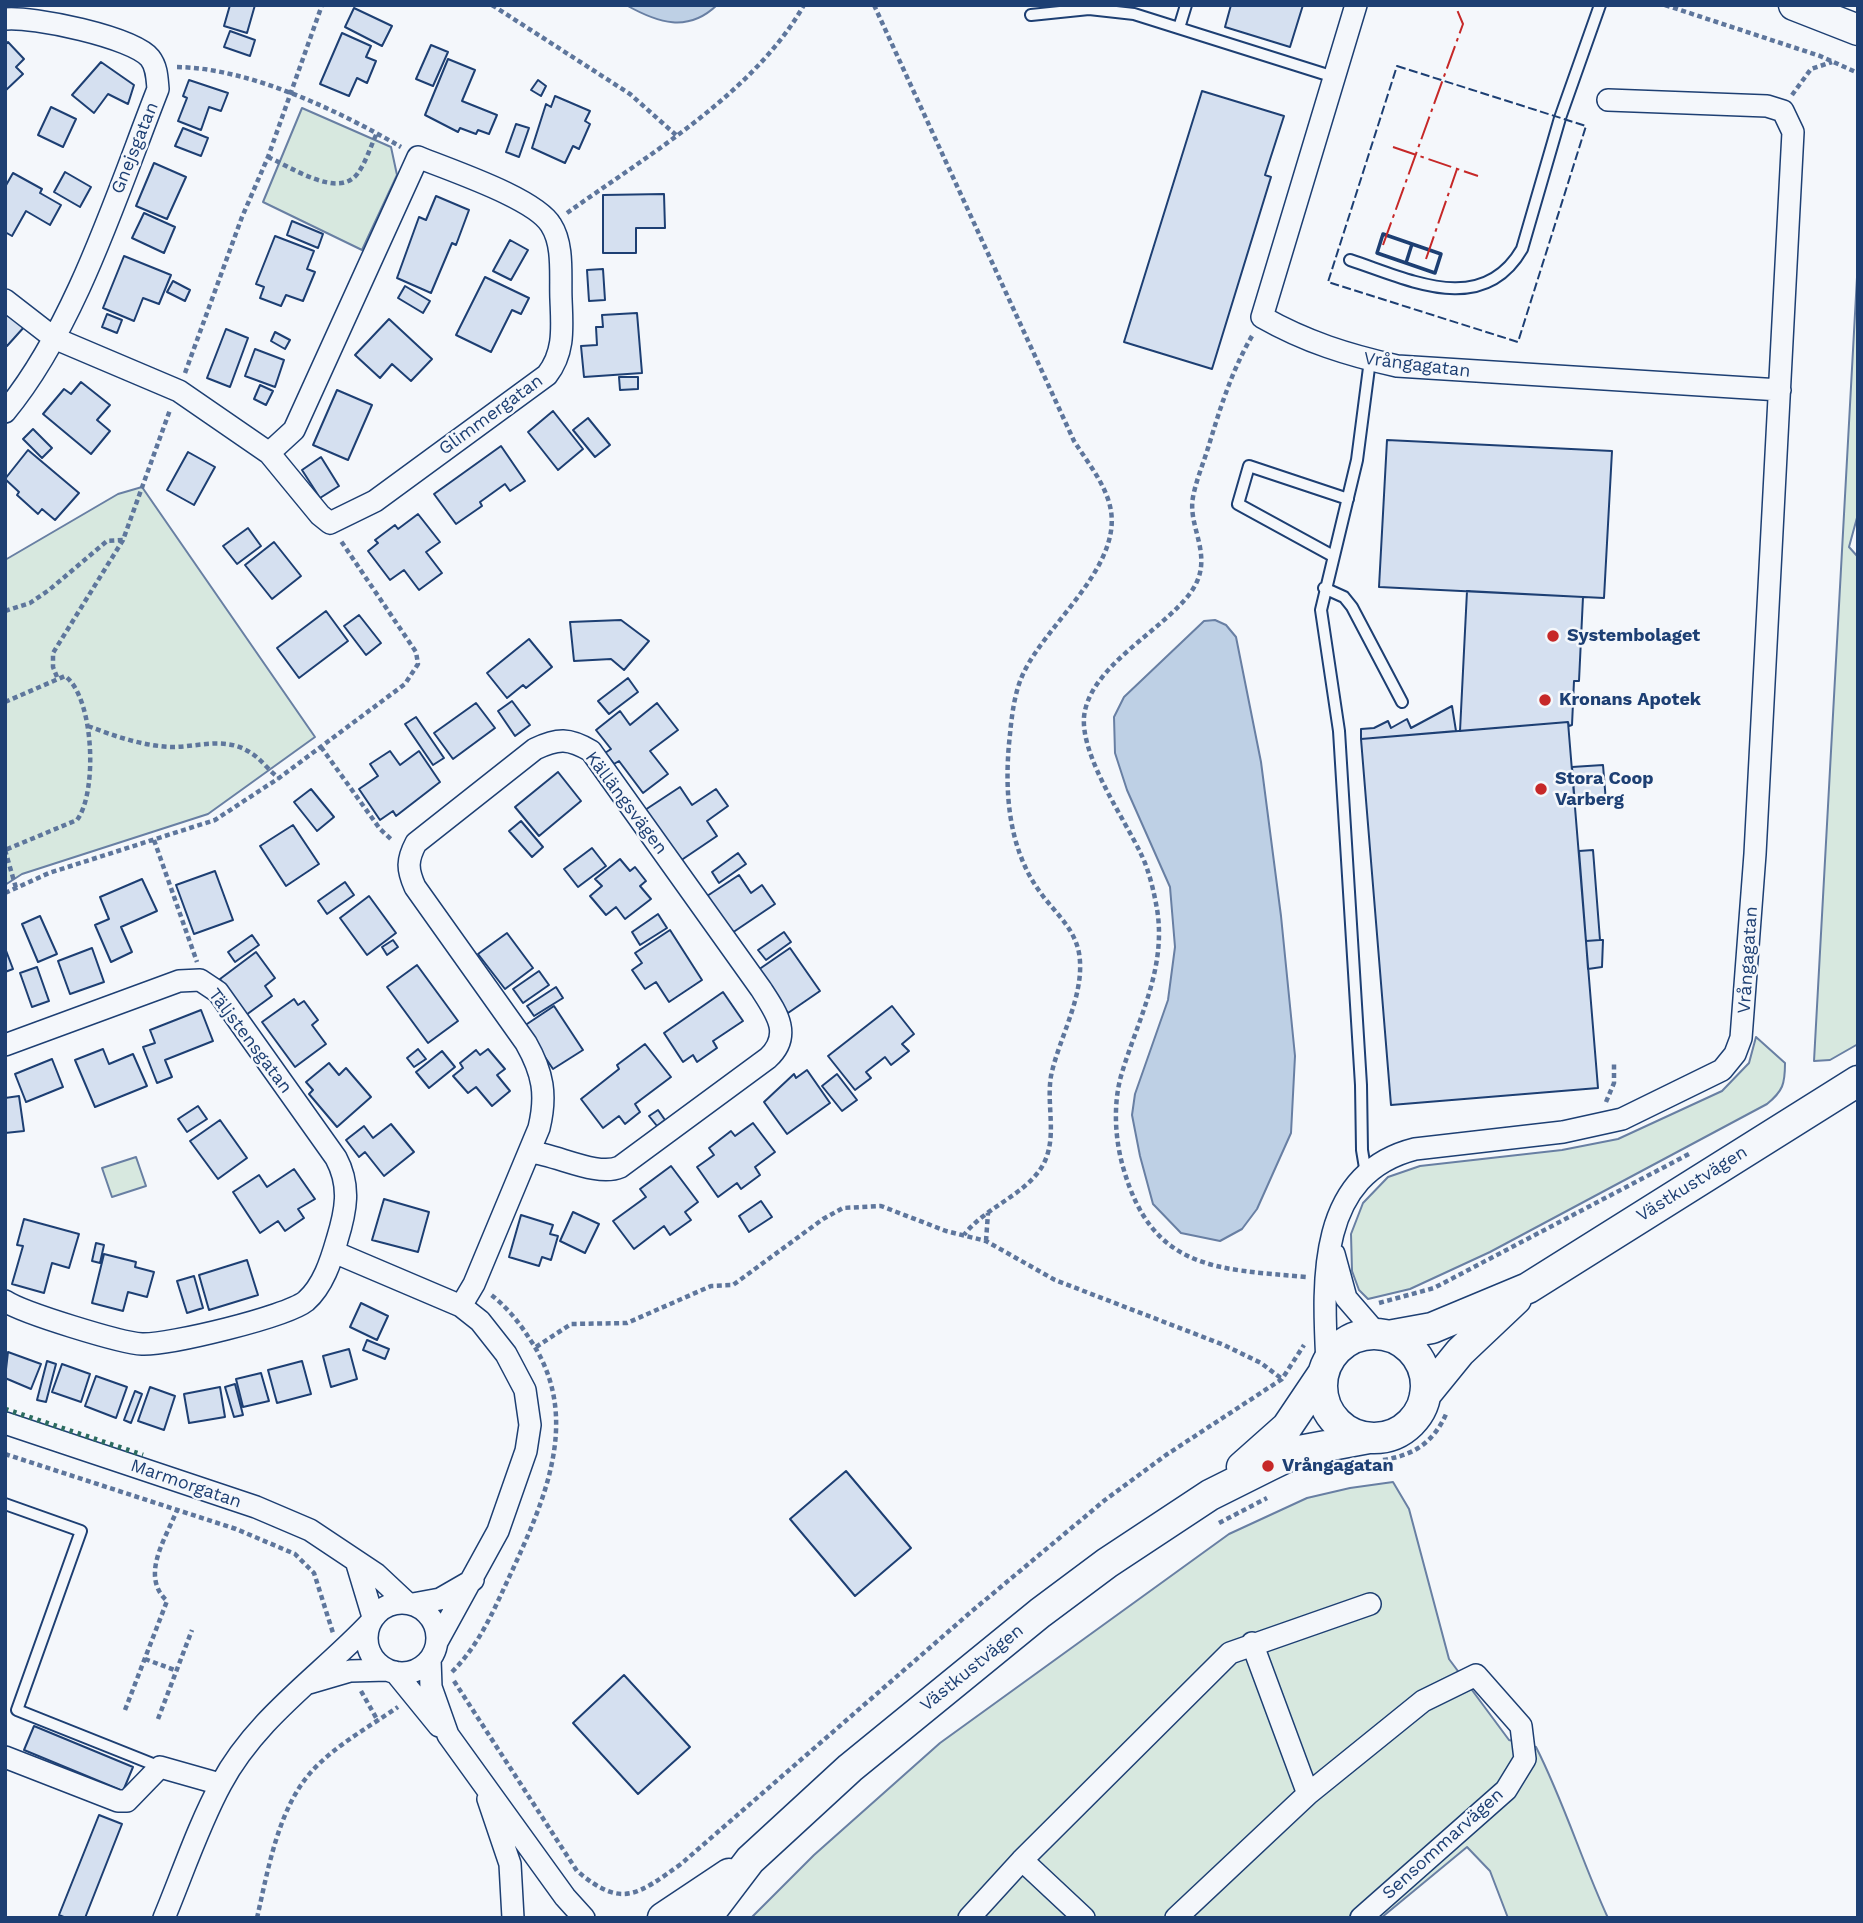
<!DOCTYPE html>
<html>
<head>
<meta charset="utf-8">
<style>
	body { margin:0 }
	#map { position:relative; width:1863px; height:1923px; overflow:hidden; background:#f4f7fb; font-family:"Work Sans",sans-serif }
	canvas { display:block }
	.frame { position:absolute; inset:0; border:7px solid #1d3f73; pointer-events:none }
</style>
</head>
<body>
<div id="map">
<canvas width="1863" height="1923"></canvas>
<div class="frame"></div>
</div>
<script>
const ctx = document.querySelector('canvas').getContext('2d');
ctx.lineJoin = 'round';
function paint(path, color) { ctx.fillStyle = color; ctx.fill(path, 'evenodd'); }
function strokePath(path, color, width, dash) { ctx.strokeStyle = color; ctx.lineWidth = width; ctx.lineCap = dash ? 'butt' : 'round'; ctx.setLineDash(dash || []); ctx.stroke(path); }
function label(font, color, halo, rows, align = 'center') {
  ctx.font = font + ' "Work Sans",sans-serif'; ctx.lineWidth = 5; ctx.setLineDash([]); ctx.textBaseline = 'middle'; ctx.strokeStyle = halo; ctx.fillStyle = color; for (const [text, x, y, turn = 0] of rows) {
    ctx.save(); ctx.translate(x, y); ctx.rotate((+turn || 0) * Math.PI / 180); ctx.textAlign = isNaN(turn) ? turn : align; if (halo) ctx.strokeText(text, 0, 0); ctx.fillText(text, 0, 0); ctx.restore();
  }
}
const green = new Path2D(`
	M302,108L391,147L397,175L362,250L263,202Z
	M1858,259V514L1849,547L1858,557V1044L1830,1060L1814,1061Z
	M142,487L315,737L208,814L22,874L5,885V560L118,494Z
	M1756,1037L1785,1063C1785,1084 1783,1091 1767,1104L1490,1252L1410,1289L1368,1299L1359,1290L1352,1271L1351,1234L1363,1203L1388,1177L1420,1166L1562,1150L1618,1139L1722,1091L1749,1063Z
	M136,1157L146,1186L112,1197L102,1168Z
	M1393,1482L1409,1509L1449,1659L1509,1740L1536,1747C1564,1802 1582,1862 1608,1918H1508L1490,1871L1467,1847L1381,1918H751L814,1855L940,1743L1229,1534L1307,1498L1350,1488Z`);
paint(green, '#d7e8df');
strokePath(green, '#687fa3', 2);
const water = new Path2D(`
	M626,5H717C688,33 658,23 626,5Z
	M1215,620L1226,625L1236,637L1261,762L1281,916L1295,1056L1291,1133L1257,1209L1242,1229L1220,1241L1181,1233L1153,1204L1140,1156L1132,1115L1135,1094L1168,1000L1175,947L1170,887L1127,790L1115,753L1114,717L1124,697L1204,621Z`);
paint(water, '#bed0e5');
strokePath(water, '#687fa3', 2);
const building = new Path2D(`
	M230,5H255L247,33L224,26Z
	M1231,5H1303L1290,47L1225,27Z
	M354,8L392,26L382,46L345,27Z
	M230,31L255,40L250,56L224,47Z
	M342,33L371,46L366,57L376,61L367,83L357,78L349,96L320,84Z
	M8,42L24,59L16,67L23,74L5,91V45Z
	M431,45L448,52L433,86L416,79Z
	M448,59L475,70L462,101L497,115L489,134L478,130L476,134L460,128L458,132L425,115Z
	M101,62L134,85L128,104L108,94L94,113L72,95Z
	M189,80L228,93L221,111L209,107L201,130L178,121L187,98L183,96Z
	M538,80L546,86L541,96L531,90Z
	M1202,91L1284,116L1265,175L1271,177L1212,369L1124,342Z
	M555,96L590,111L585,121L590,124L579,149L573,146L565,163L532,148L546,104L551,107Z
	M51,107L76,119L63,147L38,135Z
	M516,124L529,128L519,157L506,152Z
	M183,128L208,138L201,156L175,146Z
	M154,163L186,177L167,219L136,206Z
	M65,172L91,187L80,207L54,192Z
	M13,173L42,189L40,193L61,205L50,225L26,211L12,236L5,232V187Z
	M664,194L665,228H636V253H603V195Z
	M436,196L469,210L456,245L452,243L431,293L397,278L419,217L426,220Z
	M144,213L175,227L164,253L132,238Z
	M292,221L323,234L318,248L287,235Z
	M275,236L314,251L307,269L315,272L303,301L286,295L281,306L260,298L264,287L256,284Z
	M510,240L528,250L511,280L493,271Z
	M124,256L171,275L159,304L143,298L134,321L103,308Z
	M603,269L605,300L589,301L587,270Z
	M485,277L529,298L521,314L512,310L491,352L456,335Z
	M173,281L190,290L185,301L167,292Z
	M405,286L430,301L423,313L398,298Z
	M5,309L25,326L7,346L5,345Z
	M637,313L642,373L584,377L581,346L597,345L596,327H603L602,315Z
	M107,314L122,320L117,333L102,327Z
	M389,319L432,359L411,381L392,364L380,378L355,355Z
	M226,329L248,338L230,387L207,378Z
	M275,332L290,340L285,349L271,341Z
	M255,349L284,360L275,387L245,376Z
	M619,377H638V389L620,390Z
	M81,382L110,405L97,420L110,431L91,454L43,414L64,389L71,394Z
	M260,385L273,391L266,405L254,399Z
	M337,390L372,405L348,460L313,445Z
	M553,411L583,449L558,470L528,432Z
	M588,418L610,445L595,457L573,430Z
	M33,429L52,448L42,458L23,439Z
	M1387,440L1612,451L1604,598L1379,587Z
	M501,446L525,481L510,491L505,484L480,502L482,506L456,524L434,494Z
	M28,450L79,493L55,520L42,509L38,514L17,495L19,492L5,479Z
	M188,452L215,467L194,505L167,490Z
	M321,457L339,486L320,498L302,470Z
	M418,514L440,542L426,552L442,573L419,590L404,570L390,580L368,551L378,543L375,540L395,525L398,529Z
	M248,528L261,546L237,564L223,546Z
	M274,542L301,576L272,599L245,565Z
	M1467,591L1583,597L1579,681H1574L1572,725L1569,726L1568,722L1460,731Z
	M326,611L348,641L299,678L277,648Z
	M359,615L381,643L366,655L344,626Z
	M621,620L649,641L624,670L611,659L574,661L570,622Z
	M529,639L552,667L526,688L523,685L507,698L487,673Z
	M628,678L638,692L609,714L598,701Z
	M512,701L530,725L515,736L498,711Z
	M476,703L495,728L453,759L434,733Z
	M657,703L678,730L650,751L668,774L643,793L619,761L614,764L605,753L611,749L596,730L620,711L630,725Z
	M1452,706L1456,731L1361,739V729L1374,728L1388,721L1391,728L1407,719L1411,728Z
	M416,717L444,758L433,765L405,724Z
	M1568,722L1598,1088L1391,1105L1361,739Z
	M390,751L400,765L419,751L440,782L396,816L393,811L380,820L359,789L378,776L370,764Z
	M1603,765L1606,802L1575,805L1572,767Z
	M558,772L581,801L539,836L515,807Z
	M680,787L692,805L716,789L728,806L707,821L717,836L680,861L645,810Z
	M311,789L334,817L317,831L294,802Z
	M521,821L543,847L532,857L509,831Z
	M293,825L319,864L286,886L260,846Z
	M592,848L606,866L578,887L564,869Z
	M1593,850L1600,940L1586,941L1579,851Z
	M738,853L746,864L719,883L712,872Z
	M620,859L630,871L635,867L646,881L640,886L651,899L625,919L616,907L606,915L590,896L602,886L595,879Z
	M215,871L233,920L194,934L176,885Z
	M739,875L751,893L762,885L775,904L729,935L704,898Z
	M142,879L157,911L121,927L132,952L111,962L95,925L109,919L100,897Z
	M345,882L354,895L327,914L318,901Z
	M369,896L396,933L367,955L340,918Z
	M658,914L667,928L640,945L632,932Z
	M40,916L57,954L38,962L22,924Z
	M670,930L702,980L669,1002L656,982L645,989L632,970L642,963L635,953Z
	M784,932L791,942L766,960L758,950Z
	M507,933L533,968L505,989L478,954Z
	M252,935L259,945L235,962L228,952Z
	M393,940L398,947L387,955L382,947Z
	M1600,940H1603L1602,967L1588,969L1586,941Z
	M5,948L13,969L5,972Z
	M92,948L104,982L70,994L58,961Z
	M790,948L820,991L788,1013L758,970Z
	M256,952L275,978L265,986L272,996L246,1015L220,979Z
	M417,965L458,1021L428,1043L387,987Z
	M37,967L49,1001L32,1007L20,973Z
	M539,971L549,985L523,1003L513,989Z
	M556,987L563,998L534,1016L527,1006Z
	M723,992L743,1021L713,1041L717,1048L697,1062L693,1055L683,1062L664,1033Z
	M294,999L298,1005L304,1001L318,1020L312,1025L326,1044L295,1067L262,1022Z
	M554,1006L583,1050L553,1069L524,1026Z
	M892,1006L914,1034L902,1044L909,1051L891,1065L885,1057L866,1072L871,1078L855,1090L828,1056Z
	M201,1010L213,1041L165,1060L172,1077L157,1083L143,1047L155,1043L150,1030Z
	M645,1044L671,1077L635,1104L640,1112L625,1124L619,1116L603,1128L581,1099L619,1069L617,1065Z
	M103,1049L109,1064L133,1054L147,1086L95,1107L75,1060Z
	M418,1049L426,1059L414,1067L407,1058Z
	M488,1049L505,1069L497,1075L510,1091L492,1106L476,1087L468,1093L453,1076L463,1068L460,1063L476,1050L480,1055Z
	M442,1051L455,1067L429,1088L416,1072Z
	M52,1059L63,1087L26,1102L15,1074Z
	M329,1063L339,1075L346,1068L371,1097L337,1127L309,1094L313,1090L306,1082Z
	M807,1070L830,1103L787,1134L764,1102L794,1074L796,1078Z
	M837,1074L857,1100L842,1111L822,1086Z
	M19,1096L24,1131L5,1133V1098Z
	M198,1106L207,1119L187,1132L178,1119Z
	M658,1110L665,1120L657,1126L649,1116Z
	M220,1120L247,1158L218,1179L190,1141Z
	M753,1123L775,1152L755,1167L760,1175L741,1189L737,1183L718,1197L697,1167L714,1155L709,1148L731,1131L735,1136Z
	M391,1124L414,1152L384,1176L365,1152L359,1157L346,1140L364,1126L373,1138Z
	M671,1166L698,1202L685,1212L691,1220L670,1235L664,1226L634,1249L613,1221L646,1197L640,1189Z
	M294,1169L315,1199L298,1209L304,1218L285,1231L278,1221L260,1233L233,1192L259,1175L267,1187Z
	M384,1199L429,1212L418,1252L372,1240Z
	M761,1201L772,1217L749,1232L739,1216Z
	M573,1212L599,1224L585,1253L560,1241Z
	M521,1215L553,1225L550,1234L558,1236L551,1260L542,1257L539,1266L509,1257Z
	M24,1219L79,1234L69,1268L52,1263L44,1293L12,1284L23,1246L17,1245Z
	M96,1243L104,1245L100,1263L92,1261Z
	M104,1254L136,1262L135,1267L154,1272L147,1297L128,1292L123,1311L92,1303Z
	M247,1260L258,1295L209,1310L199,1275Z
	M194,1276L203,1308L187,1313L177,1281Z
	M361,1303L388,1316L377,1340L350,1327Z
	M367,1340L389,1349L385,1359L363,1350Z
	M349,1349L357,1379L331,1387L323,1356Z
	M8,1352L41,1364L31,1389L5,1378Z
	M47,1361L56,1364L46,1402L37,1400Z
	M302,1361L311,1394L277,1403L268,1370Z
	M62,1364L90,1374L81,1402L52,1392Z
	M261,1373L269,1401L243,1407L236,1379Z
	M96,1376L127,1387L116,1418L85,1406Z
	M235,1384L243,1415L234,1417L225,1387Z
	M150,1387L175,1396L164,1430L138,1421Z
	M220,1387L225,1417L189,1423L184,1394Z
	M135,1391L142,1394L131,1423L124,1420Z
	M846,1471L911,1548L855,1596L790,1519Z
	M624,1675L690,1747L638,1794L573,1723Z
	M34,1726L133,1767L123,1791L24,1750Z
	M99,1815L122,1824L85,1918H66L59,1915Z`);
paint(building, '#d5e0f0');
strokePath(building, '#1d3f73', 2);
const lane = new Path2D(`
	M1031,15L1089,9L1134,14L1334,77
	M1179,28L1186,5
	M1350,260C1408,279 1482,318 1522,249L1560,118L1600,5
	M1333,556L1238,504L1249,466L1348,499
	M1324,588L1344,597L1352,607L1402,702
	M1366,1174L1362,1150L1361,1085L1339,731L1321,610L1357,460L1370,360
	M5,1504L81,1531L17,1710L160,1767`);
const street = new Path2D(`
	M1356,5L1262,317C1306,342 1348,355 1397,366L1780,390
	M5,19C32,16 133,37 150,58C157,67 157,78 158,89C118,191 75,328 5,412
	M5,300L54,338L179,391L269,453L294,430L418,157C449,170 535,198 551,225C564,245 560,276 561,299C562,327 565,352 547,375L375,501L330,523L320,515L269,453
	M5,1045L179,981L200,980L218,992L336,1158C351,1186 346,1211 337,1240C331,1261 323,1286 306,1301C286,1317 169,1345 142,1344C121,1343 23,1313 5,1301
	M334,1252L461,1306L480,1321L506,1354L525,1390L530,1425L526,1451L498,1531L437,1642
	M1334,1254L1346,1298L1378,1335
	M461,1306L474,1284L539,1128C547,1095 543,1073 526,1043L415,887C407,869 407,860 416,843L535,749C558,738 569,738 591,751L761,989C776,1012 793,1035 768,1058L620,1167C597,1177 558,1155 530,1152
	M1327,1364C1323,1283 1316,1174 1415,1149L1563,1132L1622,1119L1722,1070L1735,1054L1741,1038L1755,854L1793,132L1783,111L1767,106L1608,100
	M5,1423L256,1507L310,1530L376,1574L407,1603
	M357,1564L373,1617
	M367 1638a35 35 0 1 1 70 0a35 35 0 1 1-70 0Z
	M413,1604L440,1599L473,1580
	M1252,1643L1308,1794
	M430,1659L431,1687L448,1735L565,1897L584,1918
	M395,1672L439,1726
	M309,1683L350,1671L388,1670
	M5,1757L118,1801H127L160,1767L220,1784
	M488,1799L510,1864L513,1918
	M1022,1860L1084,1918
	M164,1918C182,1875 199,1824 221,1784C256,1718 320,1676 370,1623
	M969,1918L1022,1860L1230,1653L1370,1604
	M1176,1918L1308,1794L1423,1701L1476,1675L1521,1726L1525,1759L1506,1790L1361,1918`);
const secondary = new Path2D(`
	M1794,5L1858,30
	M1322 1386a52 52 0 1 1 104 0a52 52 0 1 1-104 0Z
	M1388,1336L1432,1328L1528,1288L1858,1081
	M1425,1395L1460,1352L1516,1299
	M1242,1467L1287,1427L1324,1372
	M663,1918L729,1874
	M706,1918L750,1860L850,1768L1040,1613L1107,1563L1210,1495L1268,1466L1299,1451L1369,1438`);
strokePath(lane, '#1d3f73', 14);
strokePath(street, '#1d3f73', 24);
strokePath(secondary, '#1d3f73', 33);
strokePath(new Path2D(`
	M492,5L630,94L676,135
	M874,5L1074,441C1088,463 1107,486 1111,511C1120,568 1047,624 1024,672C1015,690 1012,713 1010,734C1004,787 1007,847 1040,892C1054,912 1074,927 1079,953C1086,994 1059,1037 1051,1076C1046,1106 1058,1137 1043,1165C1026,1195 985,1207 964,1235
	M1665,5L1820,56L1858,73
	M177,67C250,68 339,111 401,147
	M1792,95L1811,69L1832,62
	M268,157C291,167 339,200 358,173C366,162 371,145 377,133
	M567,213C648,155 754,93 804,5
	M1252,336C1231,372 1220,409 1208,448C1203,464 1196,481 1193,497C1187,528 1216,557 1191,592C1163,631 1089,666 1084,717C1081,757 1124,818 1141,854C1149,870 1154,892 1157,909C1167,969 1137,1021 1121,1076C1113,1105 1115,1139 1123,1167C1152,1270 1215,1269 1307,1277
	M185,373L242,217L268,157L322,5
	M5,611L30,603L49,590L107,541L123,540
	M57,677L53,667V653L123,540L170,410
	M5,702L65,676C94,697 98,792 77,820L5,850
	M88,726C114,736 143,746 172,747C199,747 226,736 251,753C261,759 269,771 279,778
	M321,747L380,829L393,841
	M154,840L197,962
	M5,850L16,888
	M5,893L49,873L215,820L279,778L405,684L418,664L416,652L341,541
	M1606,1102L1614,1083V1062
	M986,1241L988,1213
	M1379,1303L1434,1288L1689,1154
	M536,1347L571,1324L627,1323L711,1286L733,1285L823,1219L843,1208L881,1206L946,1231L986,1241L1055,1280L1224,1345L1261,1363L1282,1379
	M5,1454L236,1529L295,1554L314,1573L333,1633
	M1383,1460C1415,1455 1434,1442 1447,1412
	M1219,1523L1267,1498
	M145,1659L177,1671
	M452,1672C481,1643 495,1607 512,1571C547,1495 582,1414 529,1338C519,1322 505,1305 490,1294
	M454,1681L577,1871C622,1909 637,1895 681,1864L972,1611L1105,1500L1166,1455L1282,1379L1304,1345
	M361,1691L378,1721
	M125,1710L167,1601C140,1576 165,1540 177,1510
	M158,1719L192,1630
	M257,1918C267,1874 276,1822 301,1785C323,1752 366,1729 398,1707`), '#5e769c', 4.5, [5, 3.5]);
strokePath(lane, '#f4f7fb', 10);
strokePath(street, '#f4f7fb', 21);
strokePath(secondary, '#f4f7fb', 30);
strokePath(new Path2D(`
	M5,1409L143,1455`), '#2c6c60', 5, [3.5, 5]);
strokePath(new Path2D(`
	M1397,66L1586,126L1518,342L1328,282Z`), '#1d3f73', 2, [9, 3.5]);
strokePath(new Path2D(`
	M1383,234L1441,254L1435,273L1377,253Z
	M1406,263L1412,244`), '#1d3f73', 3.5);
strokePath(new Path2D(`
	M1393,147L1478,176
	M1383,245L1463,24L1455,5
	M1426,259L1457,169`), '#c62828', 2, [24, 5, 3.5, 5]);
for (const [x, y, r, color] of [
	[1553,636,7,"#c62828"],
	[1545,700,7,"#c62828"],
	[1541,789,7,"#c62828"],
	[1268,1466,7,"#c62828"]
]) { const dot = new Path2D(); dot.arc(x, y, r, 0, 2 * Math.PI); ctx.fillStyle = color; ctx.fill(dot); strokePath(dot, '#f4f7fb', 2.5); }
label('18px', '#1d3f73', '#f4f7fb', [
	["Gnejsgatan",135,148,-68],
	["Vrångagatan",1417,365,7],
	["Glimmergatan",491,415,-36],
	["Källängsvägen",626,803,53],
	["Vrångagatan",1748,960,-86],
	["Täljstensgatan",250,1041,53],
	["Västkustvägen",1692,1184,-32],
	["Marmorgatan",186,1484,19],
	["Västkustvägen",972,1668,-39],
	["Sensommarvägen",1443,1844,-42]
]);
label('bold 18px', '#1d3f73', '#f4f7fb', [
	["Systembolaget",1567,636],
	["Kronans Apotek",1559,700],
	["Stora Coop",1555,779],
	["Varberg",1555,800],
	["Vrångagatan",1282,1466]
], 'left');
</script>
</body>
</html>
